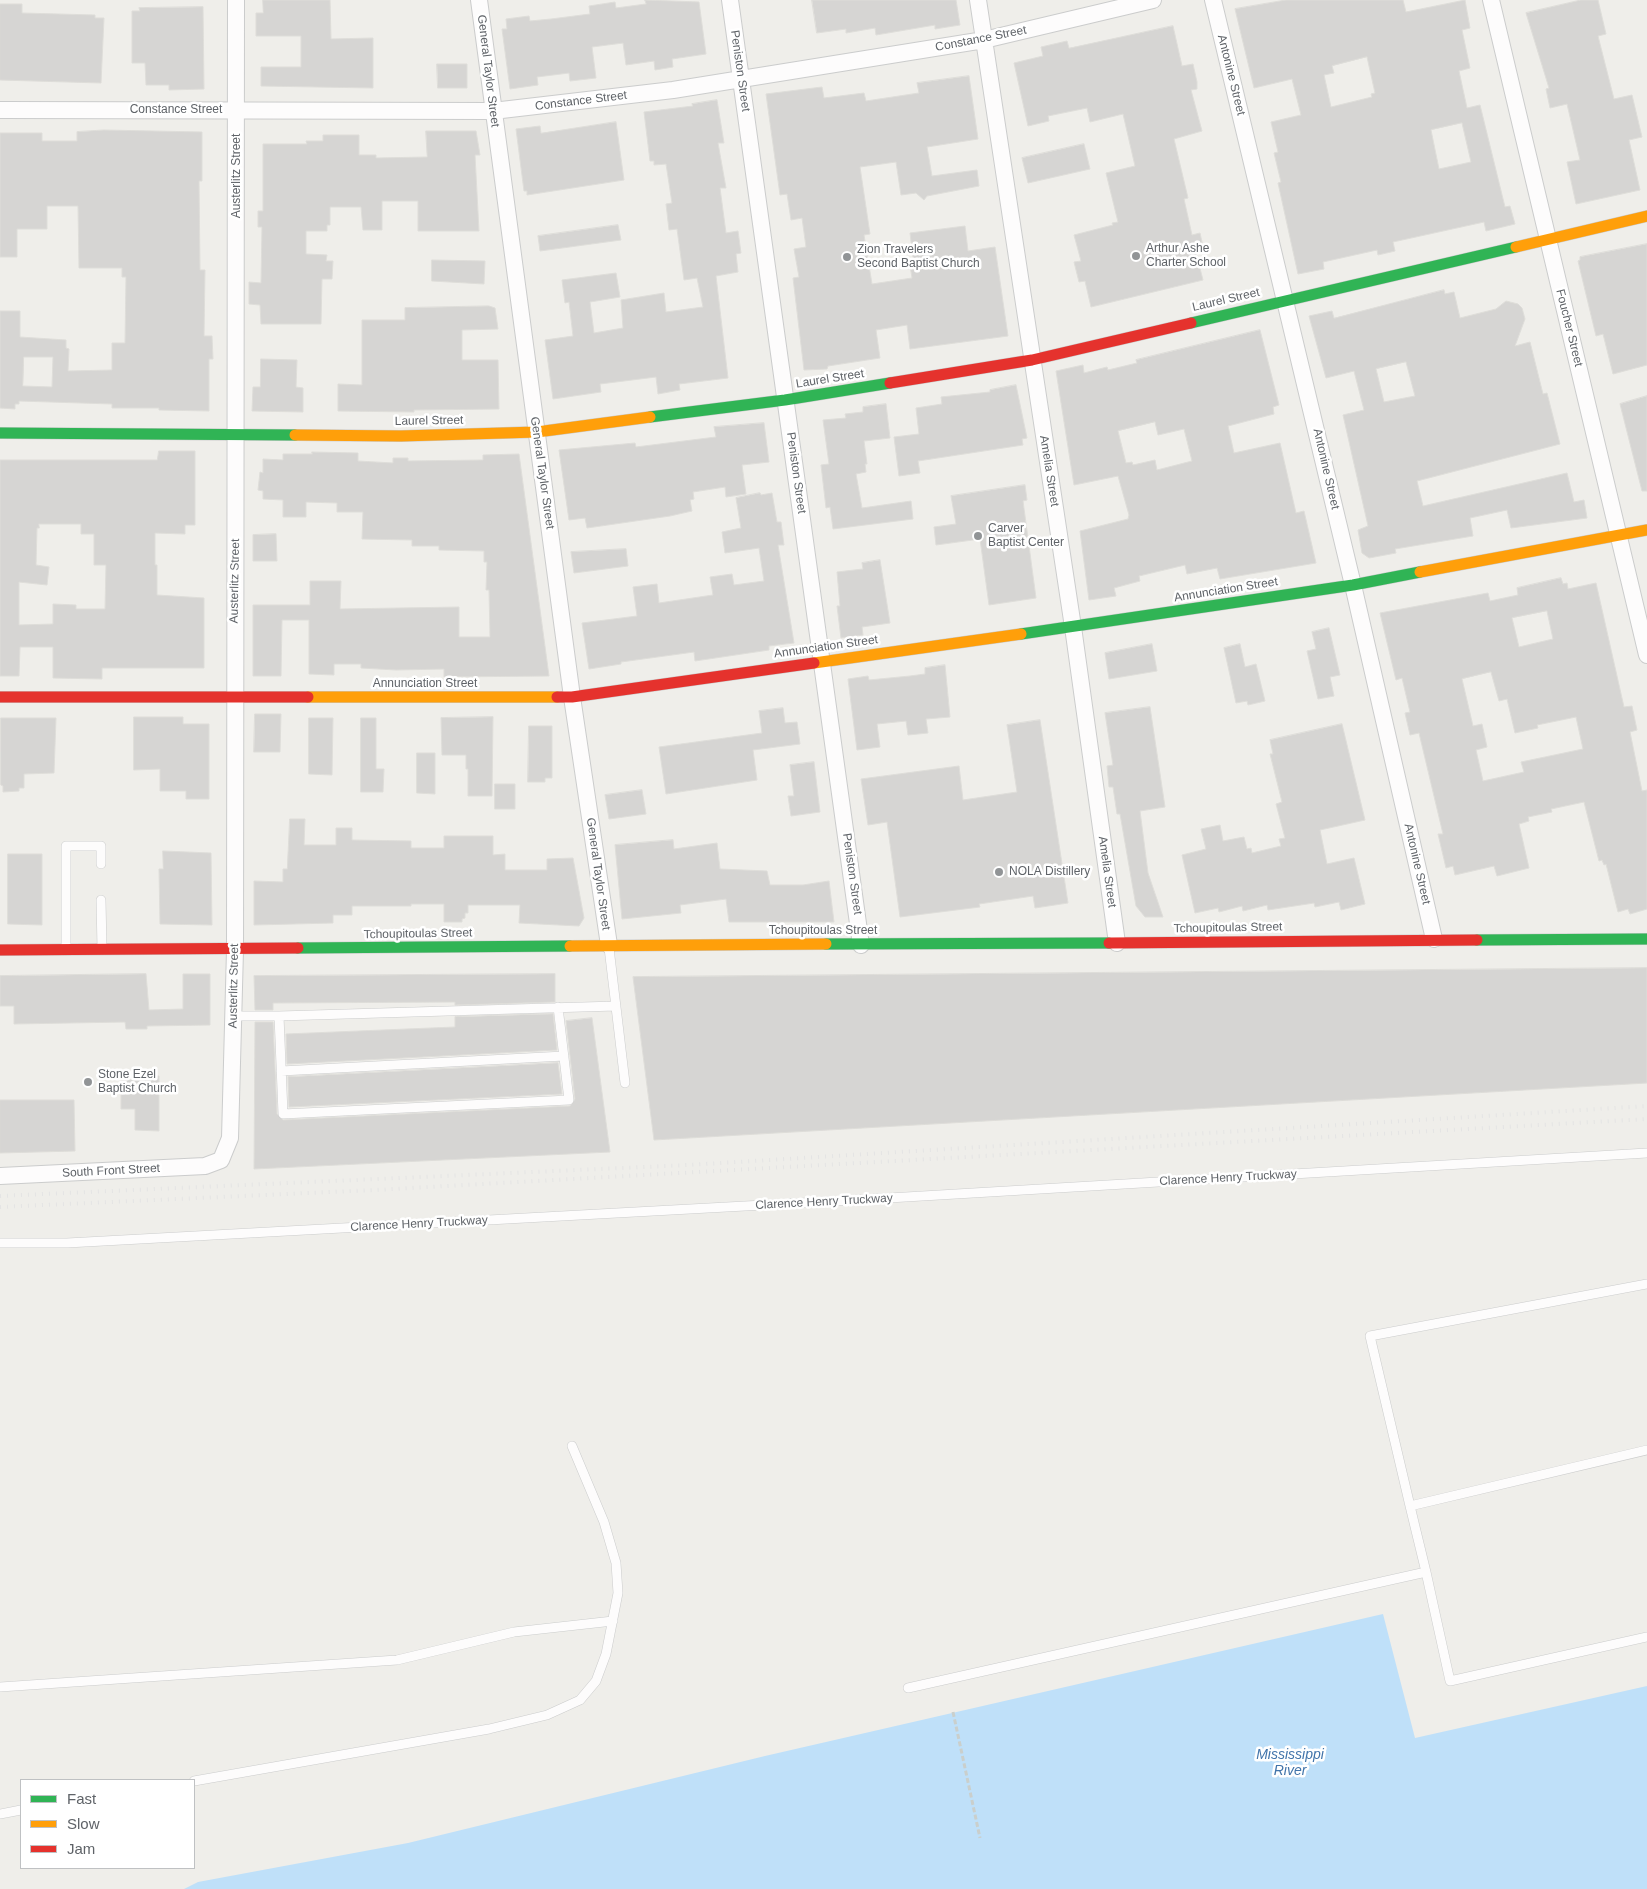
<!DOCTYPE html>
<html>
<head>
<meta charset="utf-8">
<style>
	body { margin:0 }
	#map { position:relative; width:1647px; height:1889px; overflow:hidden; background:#efeeea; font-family:Helvetica,sans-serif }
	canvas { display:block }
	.legend { position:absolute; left:20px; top:1779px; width:175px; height:90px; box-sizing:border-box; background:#fff; border:1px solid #bfc1c3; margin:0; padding:6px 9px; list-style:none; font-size:15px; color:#5f6368 }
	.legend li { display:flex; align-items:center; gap:10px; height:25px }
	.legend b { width:25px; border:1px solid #bfc1c3 }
</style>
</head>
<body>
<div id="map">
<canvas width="1647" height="1889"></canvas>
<ul class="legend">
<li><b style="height:6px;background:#30b455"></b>Fast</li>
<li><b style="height:6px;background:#ff9f0a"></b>Slow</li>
<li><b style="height:6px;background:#e5322d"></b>Jam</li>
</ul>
</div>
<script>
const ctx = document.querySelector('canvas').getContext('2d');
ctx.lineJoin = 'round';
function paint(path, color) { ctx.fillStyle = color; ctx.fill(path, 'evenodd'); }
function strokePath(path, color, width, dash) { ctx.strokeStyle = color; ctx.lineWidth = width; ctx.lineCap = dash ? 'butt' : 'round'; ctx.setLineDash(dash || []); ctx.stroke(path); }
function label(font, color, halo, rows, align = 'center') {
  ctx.font = font + ' Helvetica,sans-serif'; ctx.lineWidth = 5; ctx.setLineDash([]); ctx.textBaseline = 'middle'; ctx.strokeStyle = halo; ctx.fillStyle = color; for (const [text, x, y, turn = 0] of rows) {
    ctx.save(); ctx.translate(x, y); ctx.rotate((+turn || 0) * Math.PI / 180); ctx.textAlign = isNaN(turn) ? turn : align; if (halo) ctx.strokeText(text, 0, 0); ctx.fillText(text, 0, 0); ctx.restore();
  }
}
paint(new Path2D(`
	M1383,1614L1415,1738L1647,1686V1889H184L198,1882L408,1843L765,1756Z`), '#bfe0f9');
const building = new Path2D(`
	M263,0H330L331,39L373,38V88L261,86V67H301V36H256V13H263Z
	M645,0L699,2L706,54L672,59L673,67L655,70L654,61L626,65L623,43L592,47L596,78L570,81L569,73L537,77L538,85L510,89L502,29H507L506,19L529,16L530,21L551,19L590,14L589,6L615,2L616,8L646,4Z
	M812,0H956L960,25L935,29V25L876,35L875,28L846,33V29L817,33Z
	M1286,0H1403L1406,12L1465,0L1470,28L1462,30L1470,68L1459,71L1467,108L1480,105L1505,207L1510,206L1515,224L1486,231L1484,222L1393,242L1395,251L1378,255L1377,250L1323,262L1324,269L1298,274L1278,183L1281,182L1274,153L1278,152L1271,122L1301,115L1292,79L1254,88L1235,9ZM1367,57L1375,93L1371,94L1372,97L1331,107L1324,75L1334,73L1332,66ZM1462,123L1471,162L1439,169L1431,130Z
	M1581,0H1598L1606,34L1598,36L1614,99L1632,95L1642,137L1629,140L1640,190L1576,204L1567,162L1580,160L1567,104L1550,108L1546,89L1549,88L1526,13Z
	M0,4H22V13L95,15V18H104L101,83L0,80Z
	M203,7L204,89L169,90V85H146L145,63H132V11H140L139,8Z
	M1173,26L1182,66L1193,64L1197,82V89L1191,90L1202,131L1174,139L1188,198L1184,199L1192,235L1200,233L1204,251L1196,253L1203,280L1091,307L1085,281L1079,282L1074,262L1081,261L1074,235L1113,225L1112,223L1118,222L1106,173L1135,166L1123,114L1090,122L1087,108L1048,116L1049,121L1028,126L1014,63L1043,56L1041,47L1067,41L1069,48Z
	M437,64H467V88H438Z
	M969,76L978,139L927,147L932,176L977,170L979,186L927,196L924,200L916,193L901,195L896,162L860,167L870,234L864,235L872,284L912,278L909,259L913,258L910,233L965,226L968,251L995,247L1008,336L910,349L907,325L876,330L880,358L828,366L827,369L804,370L793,278L799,277L794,249L806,247L802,218L791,220L787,194L780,195L766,94L822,87L824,98L864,93L866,101L919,93L917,83Z
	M717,100L724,143H718L726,188H720L726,233L738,231L741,253L736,254L738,272L716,276L728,378L679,384L680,390L658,394L656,377L600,384L601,392L553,399L545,340L573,336L569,302L565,303L562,280L616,273L620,297L590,302L594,333L623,328L621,300L664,293L666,312L703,307L697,278L684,280L677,229L669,230L666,204L672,203L666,164L654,165V161H650L644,112L693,106L692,104Z
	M616,122L624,180L527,195V191H524L516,129L540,126L541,133Z
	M104,130L202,132V181H199L200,270H205L204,336H212L213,359H209V411L159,410V408H112V404L19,401V404H15V409L0,408V311H20V337L66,340V348L69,349L68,371L112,370V343H125L126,277H122V268H79L78,206H47V229H17V257H0V133H42V141H77V132ZM24,357H53L52,387L23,386Z
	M426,131H476L480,155H475L479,231H418V201H382V230H363L361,207H330V225H327V231H306V254L327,255L326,261H333L332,279H322L321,324H261L260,305L249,304V282L261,283L262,227H258V211H263V144H307L306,141H323V135H359V155H376V158L427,157Z
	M1084,144L1090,169L1028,183L1022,158Z
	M618,225L621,240L540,251L538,236Z
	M1647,244V365L1613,374L1603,334L1596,336L1578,261L1580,260V257Z
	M432,260L485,261L484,284L432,281Z
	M1444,290L1445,294L1454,292L1460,318L1496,309L1506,301L1518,304L1522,308L1525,319L1515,346L1530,342L1543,394L1547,393L1560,444L1417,481L1423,506L1567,473L1574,502L1584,500L1587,518L1511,528L1507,510L1470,518L1473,536L1395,549L1396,553L1369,558L1362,553L1358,530L1368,526L1343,415L1364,410L1354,371L1326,378L1309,316L1332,311L1334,318ZM1406,362L1415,396L1384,402L1376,369Z
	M489,306L495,308L498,329L462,330V360H498L499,409L414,410V412L338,411V384L362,385V320H405V308Z
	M1260,330L1279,405L1273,407L1274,414L1228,426L1234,453L1280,443L1296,513L1304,511L1316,563L1220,579L1217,568L1187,574L1185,565L1139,576L1140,581L1114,588L1116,596L1089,600L1080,531L1128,519L1129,515L1118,476L1074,485L1056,371L1083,365L1084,373L1107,367L1108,370L1137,363L1136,360ZM1155,422L1158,435L1184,429L1192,461L1157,470L1155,460L1133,465L1132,462L1126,463L1118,431Z
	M261,359L297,360L296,387L303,388V412L252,411L253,387H260Z
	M1016,385L1027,438L1022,439L1023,445L918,461L920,473L899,476L894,437L919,434L916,408L942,404L941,397L990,392V390Z
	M1647,396V491H1642L1620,404Z
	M886,404L890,438L864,441L867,464H865L866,472L856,474L862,508L911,501L913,519L833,529L830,507L826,508L821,465L829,464L823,420L846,418L845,414L863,412V407Z
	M764,423L769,462L742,465L746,494L726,497L725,487L693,492L694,499L690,500L692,511L670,516L587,528L585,518L569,520L559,450L635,443L636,447L716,437L714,427Z
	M159,451H195V525H185V534L155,533V565H157V595L204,598V668H102V679L53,678V647H20L19,676H0V460H157ZM39,524H81V534H94V565H106L105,609H76V605L53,604V624L19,625V582L47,585L49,567L36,565L37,528H39Z
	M312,452L358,453V461L393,463V458H408V461L483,460V455L519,454L549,676L444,677V669L396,670L361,668V664H334V675L309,674V620H282L281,676H253V605H310V581H341L340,609L459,607V637H490L489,590H486L487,562H484V551L439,550V546H412V540L362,539L363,512H337V503L306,502V517H283V500L263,499V491L258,490L260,472L263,473V459L283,460V454H312Z
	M1025,485L1027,500L1023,501L1036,598L989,605L980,539L936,545L934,527L956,524L951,496Z
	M760,493L761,495L772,493L777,522H781L784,545H778L794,643L769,646V650L695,661L694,652L621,662V664L589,669L582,623L637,616L633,587L657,584L659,603L713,595L710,577L732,574L734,585L764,581L759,548L725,553L722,532L741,528L736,498Z
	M276,534L277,561H253V535Z
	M626,549L628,566L574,573L571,552Z
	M880,560L890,623L862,627L863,635L841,638L837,606H840L837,572L863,569L862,563Z
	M1561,578L1563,584L1567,583L1568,589L1596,583L1624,707L1632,706L1637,730L1630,732L1642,791L1647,790V909L1630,914L1628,909L1618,912L1606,864L1604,865L1602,860L1599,861L1584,802L1551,809L1552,812L1528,817L1529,821L1519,824L1529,868L1497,876L1494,866L1455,875L1453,866L1446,868L1438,834H1443L1419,733L1410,735L1405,713L1410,712L1402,678L1396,680L1380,613L1488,593L1490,601L1518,595L1517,588ZM1547,611L1553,639L1519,647L1512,618ZM1491,672L1499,701L1507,699L1515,733L1538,728L1537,725L1576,717L1583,749L1521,762L1524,772L1483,781L1476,750L1487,747L1482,724L1473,726L1462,679Z
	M1329,628L1340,675L1330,677L1334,696L1318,699L1307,651L1316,649L1312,632Z
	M1152,644L1157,671L1109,679L1105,653Z
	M1240,644L1245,667L1256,664L1265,701L1248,705L1247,701L1236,703L1224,648Z
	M945,665L950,717L926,719L928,733L908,735L906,721L877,724L880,747L857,750L848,679L868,676L869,680L910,676L925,674V668Z
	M1150,707L1165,807L1140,811L1148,873L1163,917H1145L1136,906L1120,814H1117L1113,787H1109L1107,766L1113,765L1105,713Z
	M783,708L785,723L797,722L800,744L753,750L757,780L666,794L659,747L762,733L759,711Z
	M255,714H281L280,752H254Z
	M134,717H183V724H209V799H186V791H160V769L134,770Z
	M493,717L492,796H468V769H466V755H442L441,718Z
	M1,718H56L54,773L24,774V788H19V791L3,792V786L1,785Z
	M309,718H333L332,775L309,774Z
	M361,718H376V769H384L383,792H361Z
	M1040,720L1068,903L1035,908L1033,896L979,904L980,907L900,917L887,822L868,825L861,779L959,766L963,800L1017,792L1007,725Z
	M1342,724L1365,820L1320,830L1327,864L1354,858L1365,904L1341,910L1339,902L1315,907L1314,903L1268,910L1267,905L1243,911L1242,906L1219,912L1218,908L1195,913L1182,855L1206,849L1201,829L1220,825L1223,841L1244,837L1247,849L1251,848L1252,853L1281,846L1279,839L1285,838L1276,804L1282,802L1270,754H1273L1270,740Z
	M529,726H552V778H545V782H528Z
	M417,753H435V794L417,793Z
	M814,762L820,812L791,816L788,796H794L790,765Z
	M495,784H515V809H495Z
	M642,790L646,814L609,819L605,795Z
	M290,819H305L304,845H336V828H352V840L411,841V848H444V836H493V855L505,854V870H547V859L573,858L584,918L579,926L519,923L520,905H468V913H465V918L462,919V922H444V904H411V906H352V915H333V923L254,925V881L283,882V869H287Z
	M673,840L674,849L717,843L720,869L767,871L770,885H803L829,881L834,922H729L726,899L680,905L681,913L622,919L615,845Z
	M163,851L211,853L212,925L160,924L159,869H163Z
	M8,854H42V925L8,924Z
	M1647,968V1083L654,1140L633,977Z
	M146,974L149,1010L183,1009V974H210V1025L147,1026V1029H126L125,1022L14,1024V1006H0V976Z
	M555,974V1002L455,1005V1002L273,1003V1010H255L254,976Z
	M553,1014L557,1050L287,1064L286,1034L455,1027V1017Z
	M592,1018L610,1152L254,1169L255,1022H273L277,1114L283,1120L570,1106L575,1099L566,1021Z
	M558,1063L562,1094L289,1107L288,1077Z
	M135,1076H159V1131L135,1130V1109H121V1080H135Z
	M0,1100H74L75,1151L0,1153Z`);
paint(building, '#d6d5d3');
strokePath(building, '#deddd9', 1);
const lane = new Path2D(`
	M101,900L102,949
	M609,948L625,1083
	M66,949V846H101V864
	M558,1007L569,1100L283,1114L279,1016L616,1006
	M233,1016H279
	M281,1071L564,1056
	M0,1243H67L855,1200L1647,1153
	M1410,1506L1370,1336L1647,1284
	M1426,1572L1410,1506L1647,1450
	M0,1687L397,1660L514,1632L613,1621
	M908,1688L1426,1572L1450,1681L1647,1637
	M194,1781L489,1729L547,1715L580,1700L596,1681L606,1654L618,1593L616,1563L604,1522L572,1446
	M0,1814L21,1810`);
const street = new Path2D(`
	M479,0L572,697L609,945
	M730,0L861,945
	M978,0L1073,627L1117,943
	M1213,0L1353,585L1434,939
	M1491,0L1647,655
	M0,110L493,111L673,90L984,40L1153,0
	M0,1176L205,1166L221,1160L230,1138L235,950L236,0`);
const fast = new Path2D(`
	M1191,323L1516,247
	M650,417L785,400L890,383
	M0,433L295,435
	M1021,634L1353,585L1420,572
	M1477,940L1647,939
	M826,944L1109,943
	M298,948L570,946`);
const slow = new Path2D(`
	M1516,247L1647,216
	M295,435L401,436L537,432L650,417
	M1420,572L1647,530
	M814,663L1021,634
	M308,697H557
	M570,946L826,944`);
const jam = new Path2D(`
	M890,383L1032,360L1191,323
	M0,697H308
	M557,697H572L814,663
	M1109,943L1477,940
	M0,950L298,948`);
strokePath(lane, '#cbcccc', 10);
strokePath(street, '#cbcccc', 18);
strokePath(fast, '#cacacb', 12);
strokePath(slow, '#cacacb', 12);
strokePath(jam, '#cacacb', 12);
strokePath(new Path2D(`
	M953,1712L980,1838`), '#cacfcc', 3, [5, 2.5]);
strokePath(lane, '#fdfcfc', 9);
strokePath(street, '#fdfcfc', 16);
strokePath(fast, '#30b455', 11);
strokePath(slow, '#ff9f0a', 11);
strokePath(jam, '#e5322d', 11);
strokePath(new Path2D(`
	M0,1196L688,1165L1647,1106
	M0,1207L375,1190L1647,1119`), '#e4e4e4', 4, [1, 6]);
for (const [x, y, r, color] of [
	[1136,256,5,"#919496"],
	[847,257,5,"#919496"],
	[978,536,5,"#919496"],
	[999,872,5,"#919496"],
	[88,1082,5,"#919496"]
]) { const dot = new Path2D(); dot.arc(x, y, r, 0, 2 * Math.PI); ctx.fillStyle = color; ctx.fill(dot); strokePath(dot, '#fff', 2); }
label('12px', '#5f6368', '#fff', [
	["Constance Street",981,39,-11],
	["General Taylor Street",488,71,83],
	["Peniston Street",740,71,82],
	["Antonine Street",1231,75,76],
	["Constance Street",581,101,-7],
	["Constance Street",176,110],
	["Austerlitz Street",237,176,-90],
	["Laurel Street",1226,300,-13],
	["Foucher Street",1569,328,76],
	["Laurel Street",830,379,-9],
	["Laurel Street",429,421,-1],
	["Antonine Street",1326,469,77],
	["Amelia Street",1049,471,81],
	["General Taylor Street",542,473,82],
	["Peniston Street",796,473,82],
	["Austerlitz Street",235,581,-89],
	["Annunciation Street",1226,590,-9],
	["Annunciation Street",826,647,-8],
	["Annunciation Street",425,684],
	["Antonine Street",1417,864,77],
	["Amelia Street",1107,872,82],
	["General Taylor Street",598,874,82],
	["Peniston Street",852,874,82],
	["Tchoupitoulas Street",1228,928,-1],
	["Tchoupitoulas Street",823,931],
	["Tchoupitoulas Street",418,934,-1],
	["Austerlitz Street",234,986,-89],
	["South Front Street",111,1171,-3],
	["Clarence Henry Truckway",1228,1178,-3],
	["Clarence Henry Truckway",824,1202,-3],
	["Clarence Henry Truckway",419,1224,-3]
]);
label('12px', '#5f6368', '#fff', [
	["Arthur Ashe",1146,249],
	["Charter School",1146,263],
	["Zion Travelers",857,250],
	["Second Baptist Church",857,264],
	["Carver",988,529],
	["Baptist Center",988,543],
	["NOLA Distillery",1009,872],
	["Stone Ezel",98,1075],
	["Baptist Church",98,1089]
], 'left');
label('italic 14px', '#4174aa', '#fff', [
	["Mississippi",1290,1755],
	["River",1290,1771]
]);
</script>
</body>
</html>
